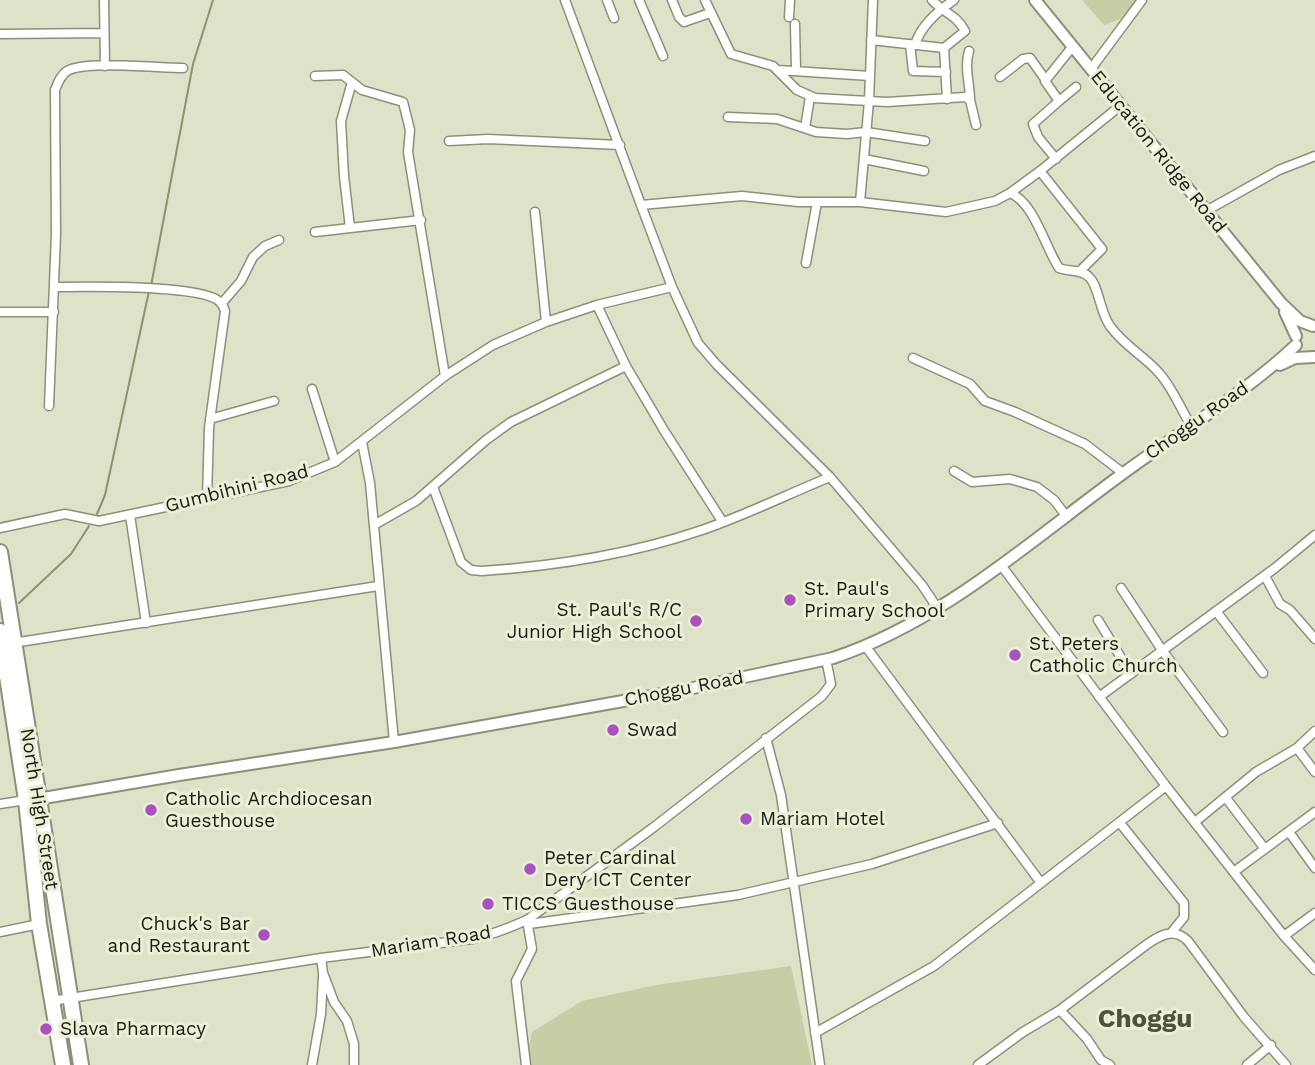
<!DOCTYPE html>
<html>
<head>
<meta charset="utf-8">
<style>
	body { margin:0 }
	canvas { display:block; background:#dee2c9 }
</style>
</head>
<body>
<canvas width="1315" height="1065"></canvas>
<script>
const ctx = document.querySelector('canvas').getContext('2d');
ctx.lineJoin = 'round';
function paint(path, color) { ctx.fillStyle = color; ctx.fill(path, 'evenodd'); }
function strokePath(path, color, width, dash) { ctx.strokeStyle = color; ctx.lineWidth = width; ctx.lineCap = dash ? 'butt' : 'round'; ctx.setLineDash(dash || []); ctx.stroke(path); }
function label(font, color, halo, rows, align = 'center') {
  ctx.font = font + ' "Work Sans",sans-serif'; ctx.lineWidth = 6; ctx.setLineDash([]); ctx.textBaseline = 'middle'; ctx.strokeStyle = halo; ctx.fillStyle = color; for (const [text, x, y, turn = 0] of rows) {
    ctx.save(); ctx.translate(x, y); ctx.rotate((+turn || 0) * Math.PI / 180); ctx.textAlign = isNaN(turn) ? turn : align; if (halo) ctx.strokeText(text, 0, 0); ctx.fillText(text, 0, 0); ctx.restore();
  }
}
paint(new Path2D(`
	M1082,0H1140L1129,16L1104,25Z
	M791,966L812,1065H525L532,1032L582,1001L656,985Z`), '#c7cda5');
strokePath(new Path2D(`
	M151,286L193,64L213,0
	M97,514L105,495L149,291
	M19,603L71,554L89,526`), '#8d936b', 2);
const street = new Path2D(`
	M104,0L105,66
	M565,0L641,205L742,196L798,202H860L946,212L995,201L1010,193C1034,202 1045,247 1059,268C1069,272 1082,269 1089,277C1099,286 1100,313 1110,326C1124,346 1146,357 1160,374C1173,389 1181,409 1191,426
	M607,0L614,18
	M639,0L663,56
	M672,0L679,17L684,22L710,13
	M705,0L731,54L773,66L797,90L815,98L887,102L965,97L970,100L976,125
	M789,17L790,0
	M795,24L796,70
	M0,34L104,33
	M871,40L944,48L965,31C956,14 943,13 932,0
	M910,44L913,71L946,72
	M915,45C921,25 938,11 954,0
	M1073,46L1045,81L1059,101L1076,87
	M944,48L947,99
	M969,51C964,68 970,83 970,100
	M1091,69L1142,0
	M778,70L870,76
	M315,76L343,75L362,90L403,102L410,130L408,152L445,376
	M1000,77L1023,59L1030,58L1045,79
	M728,117L777,119L816,132L847,134L866,132L925,141
	M805,128L810,97
	M449,141L488,139L620,145
	M864,159L924,171
	M1056,159L1038,137L1033,124L1059,101
	M1040,171L1102,249L1079,272
	M1010,193L1040,171L1120,106
	M860,202L869,101L873,0
	M641,205L672,287L698,343L717,365L830,477L922,585L938,609
	M1206,211L1279,170L1315,156
	M535,212L546,322
	M350,228L344,176L341,121L352,82
	M315,232L421,220
	M806,263L817,202
	M55,287C83,287 202,284 220,302C222,304 224,308 225,311L209,428L207,499
	M222,303L241,281L253,257L265,246L279,240
	M597,305L626,366L665,432L722,521
	M0,312H54
	M913,358L970,384L985,401L1015,412L1085,444L1123,473
	M312,389L335,462
	M49,406L56,234L55,90C58,83 60,76 67,71C85,60 159,68 183,68
	M210,419L274,401
	M362,442L370,483L394,742
	M954,471L972,482L1010,479L1037,487L1054,500L1067,517
	M433,487L461,562L471,570L482,571C556,566 632,554 702,530C746,515 788,494 830,477
	M130,515L146,623
	M374,525L416,501L486,440L511,422L626,366
	M0,528L65,514L99,521L289,481L335,462L445,376L493,345L546,322L597,305L672,287
	M1001,565L1166,786L1284,936L1315,970
	M1265,576L1280,604L1290,610L1315,639
	M1121,588L1162,650L1223,732
	M1216,611L1263,673
	M1098,620L1131,674
	M13,643L378,586
	M866,647L1041,883
	M1099,697L1275,568L1315,535
	M766,738L781,795L820,1065
	M1297,748L1315,772
	M1226,798L1265,849
	M0,804L26,800
	M1195,822L1256,772L1297,748L1315,731
	M1120,823L1184,903V917L1172,932
	M1289,832L1315,868
	M1235,871L1315,812
	M529,924L738,895L872,864L998,823
	M0,932L39,924
	M1284,936L1315,913
	M321,958L323,973L334,1002L347,1021L354,1044V1065
	M52,1001L321,958L472,939C492,935 509,928 527,920L654,827L822,696L831,684L826,659
	M1060,1010L1087,1039L1101,1060L1110,1065
	M815,1033L934,966L1166,786
	M312,1065L321,1014L323,976
	M526,1065L516,981L532,949L527,920
	M978,1065L1023,1032L1060,1010L1146,945C1160,935 1174,927 1188,941L1244,1017L1286,1065
	M1247,1065L1271,1045`);
const secondary = new Path2D(`
	M1035,0L1281,303L1300,321L1313,326
	M1285,312L1296,336
	M1280,365L1295,358L1315,357
	M32,800L179,775L394,742L679,691L833,658C944,621 1031,540 1125,472C1182,430 1244,394 1296,345`);
const highway = new Path2D(`
	M0,552L81,1065
	M0,631L26,800L39,924L63,1065`);
strokePath(street, '#8d9079', 11);
strokePath(secondary, '#8d9079', 14);
strokePath(highway, '#8d9079', 18);
strokePath(street, '#fff', 8);
strokePath(secondary, '#fff', 10);
strokePath(highway, '#fff', 14);
for (const [x, y, r, color] of [
	[790,600,7,"#aa51be"],
	[696,621,7,"#aa51be"],
	[1015,655,7,"#aa51be"],
	[613,730,7,"#aa51be"],
	[151,810,7,"#aa51be"],
	[746,819,7,"#aa51be"],
	[530,869,7,"#aa51be"],
	[488,904,7,"#aa51be"],
	[264,935,7,"#aa51be"],
	[46,1029,7,"#aa51be"]
]) { const dot = new Path2D(); dot.arc(x, y, r, 0, 2 * Math.PI); ctx.fillStyle = color; ctx.fill(dot); strokePath(dot, '#ebefd6', 2.5); }
label('19px', '#1a1c13', '#ebefd6', [
	["Education Ridge Road",1158,152,51],
	["Choggu Road",1197,421,-35],
	["Gumbihini Road",237,489,-14],
	["Choggu Road",684,689,-11],
	["North High Street",39,809,81],
	["Mariam Road",431,942,-9]
]);
label('19px', '#1a1c13', '#ebefd6', [
	["St. Paul's",804,589],
	["Primary School",804,611],
	["St. Paul's R/C",682,610,"right"],
	["Junior High School",682,632,"right"],
	["St. Peters",1029,644],
	["Catholic Church",1029,666],
	["Swad",627,730],
	["Catholic Archdiocesan",165,799],
	["Guesthouse",165,821],
	["Mariam Hotel",760,819],
	["Peter Cardinal",544,858],
	["Dery ICT Center",544,880],
	["TICCS Guesthouse",502,904],
	["Chuck's Bar",250,924,"right"],
	["and Restaurant",250,946,"right"],
	["Slava Pharmacy",60,1029]
], 'left');
label('bold 26px', '#4e513c', '#ebefd6', [
	["Choggu",1145,1019]
]);
</script>
</body>
</html>
